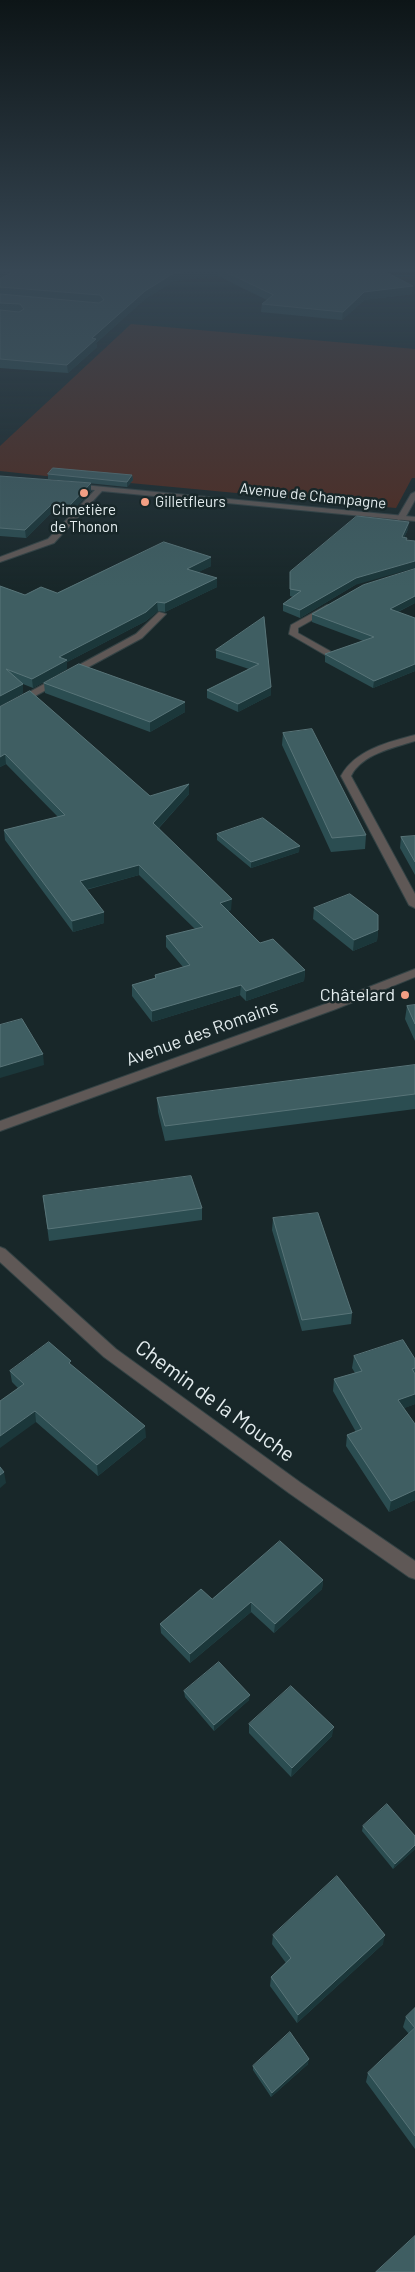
<!DOCTYPE html>
<html>
<head>
<meta charset="utf-8">
<style>
	body { margin:0 }
	canvas { display:block; background:#182729 }
</style>
</head>
<body>
<canvas width="415" height="2272"></canvas>
<script>
const ctx = document.querySelector('canvas').getContext('2d');
ctx.lineJoin = 'round';
function paint(path, color) { ctx.fillStyle = color; ctx.fill(path, 'evenodd'); }
function strokePath(path, color, width, dash) { ctx.strokeStyle = color; ctx.lineWidth = width; ctx.lineCap = dash ? 'butt' : 'round'; ctx.setLineDash(dash || []); ctx.stroke(path); }
function label(font, color, halo, rows, align = 'center') {
  ctx.font = font + ' Barlow,sans-serif'; ctx.lineWidth = 5; ctx.setLineDash([]); ctx.textBaseline = 'middle'; ctx.strokeStyle = halo; ctx.fillStyle = color; for (const [text, x, y, turn = 0] of rows) {
    ctx.save(); ctx.translate(x, y); ctx.rotate((+turn || 0) * Math.PI / 180); ctx.textAlign = isNaN(turn) ? turn : align; if (halo) ctx.strokeText(text, 0, 0); ctx.fillText(text, 0, 0); ctx.restore();
  }
}
paint(new Path2D(`
	M131,324L415,349V478H412L396,508L130,483L129,485L0,471V446Z`), '#52291d');
const service = new Path2D(`
	M415,492V500L405,518L398,520L397,518L411,494Z
	M327,605L330,606V610L298,628V633L330,651V655L327,656L289,634L291,625Z
	M415,735V741C393,748 362,754 351,776L415,894V908L409,905L341,776C355,750 388,742 415,735Z`);
const minor = new Path2D(`
	M73,484L415,517V521L102,491L54,543L0,562V557L48,539L95,490L70,488L69,486Z
	M159,612L166,614L142,638L0,715V708L136,634Z
	M415,969V977L336,1009L0,1131V1121L328,1003Z
	M0,1247L5,1249L116,1349L301,1483L415,1561V1579L409,1577L289,1493L104,1357L0,1262Z`);
strokePath(service, '#344345', 2);
strokePath(minor, '#344345', 2);
paint(service, '#5f5856');
paint(minor, '#5f5856');
paint(new Path2D(`
	M0,270H382L412,294L364,300L342,320L261,312L262,304L267,300L218,276L174,281L145,299L96,343L97,347L68,373L0,368Z
	M48,474L132,475L133,480L127,487L48,479Z
	M0,476L91,491L69,514L52,512L26,538L0,536Z
	M408,529L404,538L355,585L300,618L283,611V604L293,597L290,596V572Z
	M211,557V566L198,572L217,587L165,612L158,611L146,621L67,662V669L33,688L23,684V693L0,706V586L25,595L57,593Z
	M415,569V603L398,612L415,618V671L373,688L325,662V654L363,641L312,622V614Z
	M264,617L271,695L238,712L207,698V690L249,669L216,658V650Z
	M44,683L185,712L150,732L45,693Z
	M0,707L150,796L189,794L159,828L231,910L227,911L260,943L305,970L304,981L246,1001L240,995L152,1022L132,996V985L155,978V975L183,967L166,947V936L195,929L139,875L86,890L104,912V923L73,932L5,840L4,830L58,817L6,764L0,767Z
	M283,733L366,835L365,849L331,852L282,745Z
	M217,834L299,852L251,868L217,840Z
	M415,836V875L400,848L401,837Z
	M314,908L378,930L377,941L353,951L313,919Z
	M415,1005V1041L405,1019L407,1006Z
	M415,1065V1109L165,1141L158,1112L157,1098Z
	M43,1196L202,1208V1220L49,1241Z
	M273,1218L352,1313L351,1324L302,1331L272,1230Z
	M354,1356L415,1359V1404L404,1408L415,1424V1500L389,1512L346,1446L347,1435L356,1432L333,1391L334,1379L355,1373L352,1368Z
	M72,1366L146,1437L98,1476L36,1422L18,1388L12,1382L10,1371Z
	M323,1580L322,1589L274,1633L251,1612L190,1663L161,1633L160,1624L212,1599Z
	M184,1691L249,1700L214,1731L185,1697Z
	M249,1724L332,1736L291,1777L249,1733Z
	M363,1826L415,1836V1849L393,1869L362,1831Z
	M273,1935L383,1944L297,2023L270,1986L271,1977L286,1963L272,1944Z
	M415,2008V2149L366,2082L368,2073L409,2034L403,2027L406,2017Z
	M308,2064L271,2097L253,2070V2066Z`), '#2b4d51');
paint(new Path2D(`
	M5,270H19L0,281V273Z
	M199,270H218V276L174,281L145,299L96,343L97,347L68,373L67,365L92,338L145,291L174,273Z
	M413,286L412,294L364,300L342,320L343,312L364,292Z
	M132,475L133,480L127,487V482Z
	M91,483V491L69,514V506Z
	M52,504V512L26,538L25,530Z
	M409,522L408,529L401,544L402,537Z
	M211,557V566L187,578V569Z
	M415,561V568L355,585L300,618V610L356,578Z
	M217,578V587L165,612V603Z
	M415,596V603L389,616L390,609Z
	M157,602L158,611L146,621L67,662V669L33,688L32,679L59,657Z
	M415,664V671L373,688L374,681Z
	M23,684V693L0,706V696Z
	M271,687V695L238,712V704Z
	M185,702V712L150,732V722Z
	M5,754L6,764L0,767V757Z
	M189,784V794L154,833L153,823Z
	M300,846L299,852L251,868V862Z
	M139,865V875L80,891V881Z
	M232,899L231,910L220,914V903Z
	M104,912V923L73,932L72,921Z
	M378,930L377,941L353,951L354,940Z
	M305,970L304,981L246,1001V991Z
	M241,985L240,995L152,1022V1011Z
	M43,1054L44,1065L0,1078V1067Z
	M415,1394V1404L397,1411L398,1400Z
	M35,1411L36,1422L0,1448V1436Z
	M145,1426L146,1437L98,1476L97,1465Z
	M4,1472L6,1483L0,1488V1475Z
	M415,1490V1500L389,1512L391,1501Z
	M323,1580L322,1589L274,1633L275,1624Z
	M251,1602V1612L190,1663V1654Z
	M250,1695L249,1700L214,1731V1725Z
	M334,1727L332,1736L291,1777L292,1768Z
	M415,1845V1849L393,1869L395,1864Z
	M385,1935L383,1944L297,2023L298,2015Z
	M309,2059L308,2064L271,2097L272,2093Z`), '#1b373a');
const building = new Path2D(`
	M18,270H199L174,273L145,291L92,338L96,339L67,365L0,359V310L19,312L24,309L20,304L0,303V294L99,303L104,300L100,295L0,287V279Z
	M222,270H382L413,286L364,292L343,312L262,304L273,295Z
	M53,468L132,475L127,482L48,474Z
	M0,476L91,483L69,506L52,504L25,530L0,528Z
	M357,516L409,522L402,537L407,538L406,540L415,541V561L356,578L300,610L283,604L301,591L290,589V572Z
	M164,542L211,557L187,569L217,578L165,603L157,602L146,612L59,657L67,660L32,679L6,669L23,684L0,696V586L25,595L41,587L57,593Z
	M415,569V596L390,609L415,618V664L374,681L325,654L374,637L312,614L363,585Z
	M264,617L271,687L238,704L207,690L259,664L216,650Z
	M79,664L185,702L150,722L44,683Z
	M30,691L150,796L189,784L153,823L232,899L220,903L260,943L273,939L305,970L246,991L241,985L152,1011L132,985L156,978L155,975L190,965L166,936L203,927L139,865L80,881L104,912L72,921L4,830L65,815L5,754L0,757V707Z
	M312,729L366,835L332,838L283,733Z
	M263,818L300,846L251,862L217,834Z
	M415,836V862L401,837Z
	M350,894L378,915V930L354,940L314,908Z
	M415,1005V1024L407,1006Z
	M22,1019L43,1054L0,1067V1025Z
	M415,1065V1094L165,1126L157,1098Z
	M191,1176L202,1208L48,1229L43,1196Z
	M318,1213L352,1313L302,1320L273,1218Z
	M403,1340L415,1359V1368L412,1369L415,1374V1394L398,1400L415,1424V1490L391,1501L347,1435L362,1429L334,1379L362,1371L354,1356Z
	M49,1342L71,1361L69,1363L145,1426L97,1465L35,1411L0,1436V1401L24,1384L10,1371Z
	M0,1467L4,1472L0,1475Z
	M280,1541L323,1580L275,1624L251,1602L190,1654L160,1624L201,1589L212,1599Z
	M219,1662L250,1695L214,1725L184,1691Z
	M291,1686L334,1727L292,1768L249,1724Z
	M387,1804L415,1836V1845L395,1864L363,1826Z
	M337,1876L385,1935L298,2015L271,1977L291,1958L273,1935Z
	M415,2008V2028L406,2017Z
	M415,2028V2136L368,2073Z
	M290,2032L309,2059L272,2093L253,2066Z
	M415,2236V2272H376Z`);
paint(building, '#3f5e62');
strokePath(building, '#587478', 1);
const sky = ctx.createLinearGradient(0, 0, 0, 588);
sky.addColorStop(0, '#0d1517');
sky.addColorStop(0.46, '#374754');
sky.addColorStop(1, '#37475400');
ctx.fillStyle = sky;
ctx.fillRect(0, 0, 415, 588);
for (const [x, y, r, color] of [
	[84,493,5,"#f39f84"],
	[145,502,5,"#f39f84"],
	[405,995,5,"#f39f84"]
]) { const dot = new Path2D(); dot.arc(x, y, r, 0, 2 * Math.PI); ctx.fillStyle = color; ctx.fill(dot); strokePath(dot, '#182729', 2); }
label('15px', '#e3ecee', '#182729', [
	["Avenue de Champagne",313,496,6]
]);
label('15px', '#e3ecee', '#182729', [
	["Gilletfleurs",155,502],
	["Cimetière",84,510,"center"],
	["de Thonon",84,527,"center"]
], 'left');
label('18px', '#e3ecee', '#182729', [
	["Châtelard",395,995]
], 'right');
label('18px', '#e3ecee', '#182729', [
	["Avenue des Romains",202,1033,-20]
]);
label('21px', '#e3ecee', '#182729', [
	["Chemin de la Mouche",215,1401,36]
]);
</script>
</body>
</html>
